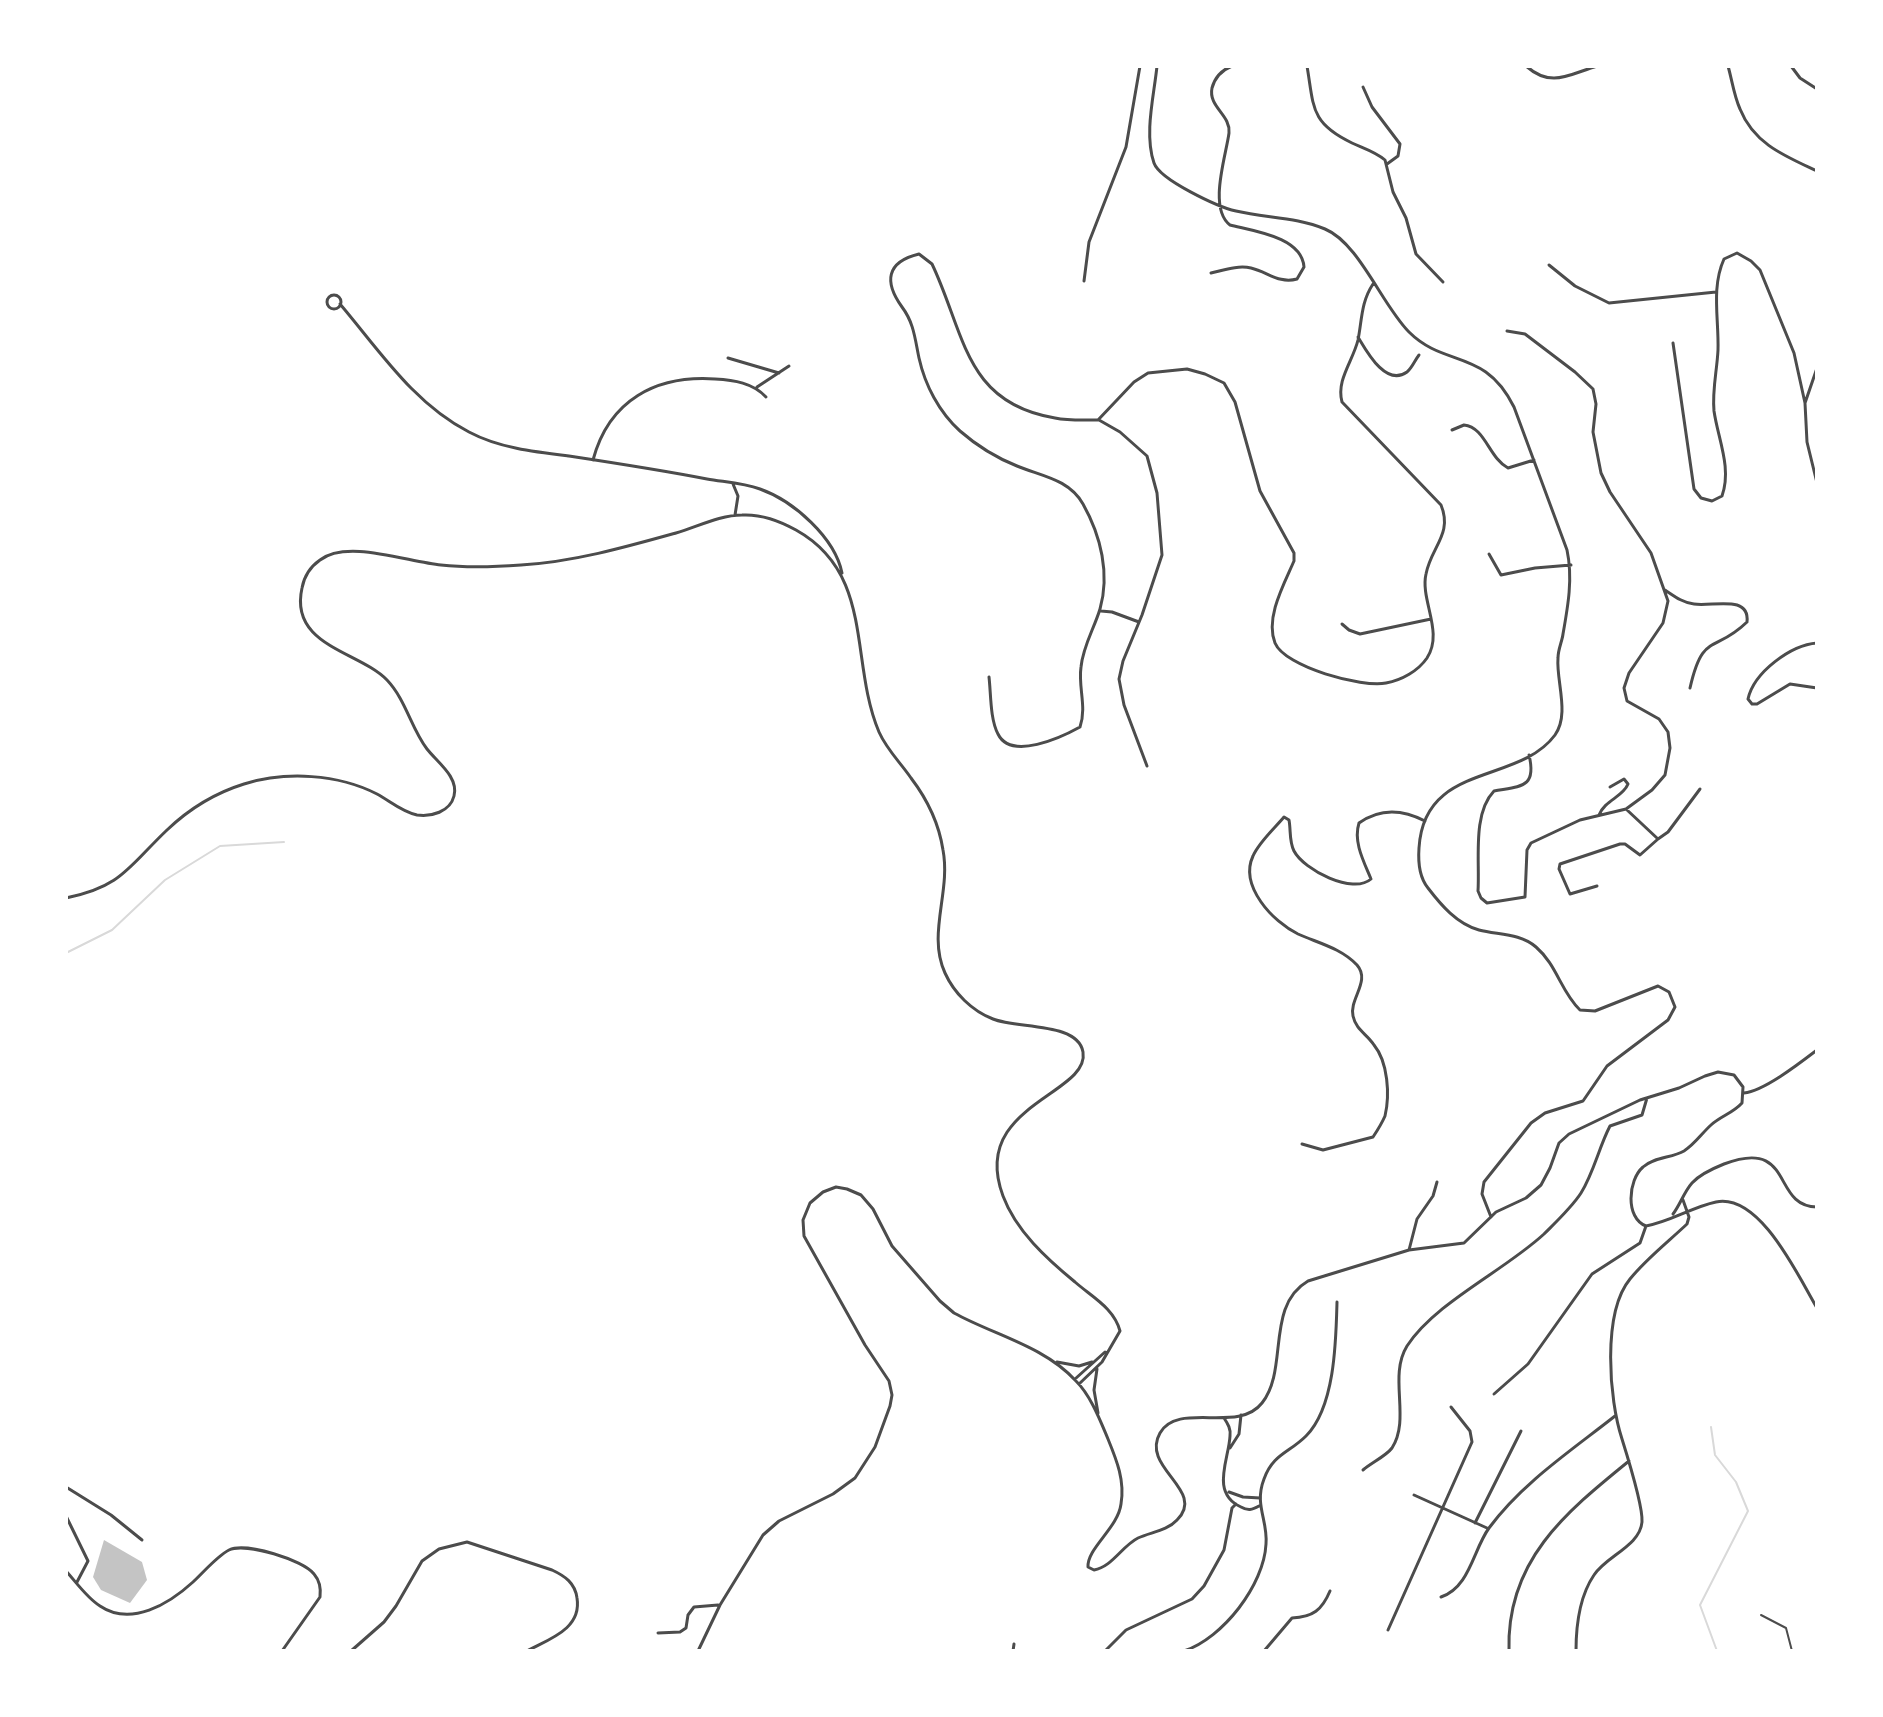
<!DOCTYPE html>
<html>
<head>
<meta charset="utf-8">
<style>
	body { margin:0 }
	#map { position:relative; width:1883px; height:1717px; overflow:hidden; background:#fff; font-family:"DejaVu Sans",sans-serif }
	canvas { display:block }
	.frame { position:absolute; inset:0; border:68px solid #fff; pointer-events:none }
</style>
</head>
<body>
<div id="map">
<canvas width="1883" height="1717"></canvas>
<div class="frame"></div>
</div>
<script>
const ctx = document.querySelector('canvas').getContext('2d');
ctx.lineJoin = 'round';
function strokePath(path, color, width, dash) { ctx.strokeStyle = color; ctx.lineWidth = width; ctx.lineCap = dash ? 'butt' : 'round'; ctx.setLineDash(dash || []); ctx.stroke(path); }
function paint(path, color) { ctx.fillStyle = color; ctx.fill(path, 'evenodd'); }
strokePath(new Path2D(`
	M66,953L112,930L165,880L220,846L284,842
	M1711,1427L1715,1455L1736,1482L1748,1511L1700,1605L1717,1651`), '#d9d9d9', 2);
paint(new Path2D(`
	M104,1540L142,1562L147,1580L130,1603L101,1590L93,1577Z`), '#c4c4c4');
strokePath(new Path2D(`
	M1761,1615L1786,1628L1792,1651`), '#4c4c4c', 2);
strokePath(new Path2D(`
	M1157,66C1154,96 1144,134 1154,163C1160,180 1218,207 1236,211C1266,218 1297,217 1325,229C1359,243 1382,305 1409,332C1445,368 1485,348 1514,407L1567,550C1573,578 1568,606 1563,634C1562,642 1558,649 1558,658C1556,681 1570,714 1555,735C1518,785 1424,762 1419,848C1418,862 1419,877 1428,888C1441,905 1457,924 1479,930C1498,935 1520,933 1536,947C1557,965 1561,992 1580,1010L1595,1011L1658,986L1669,992L1675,1007L1668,1020L1607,1066L1583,1101L1545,1113L1531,1123L1484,1182L1482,1194L1491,1217
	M1307,66C1314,107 1310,123 1352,143C1363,148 1376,152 1385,160L1393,192L1406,218L1416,254L1443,282
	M1526,66C1551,88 1568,75 1597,66
	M1728,66C1732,80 1734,96 1740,109C1754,144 1785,156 1817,171
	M1791,66L1800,78L1817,89
	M1363,87L1372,107L1400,144L1398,156L1387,164
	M1549,265L1575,286L1609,303L1716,292
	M1211,273C1224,270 1238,265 1251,268C1268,272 1279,284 1297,279L1304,267C1302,237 1254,231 1230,225C1208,208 1226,156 1229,133C1231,115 1208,107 1212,88C1215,77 1222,70 1232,66
	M1084,281L1089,242L1126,147L1140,66
	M327 302a7 7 0 1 1 14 0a7 7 0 1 1-14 0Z
	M340,304C379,350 414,404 469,432C499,448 535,452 569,456C615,463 661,470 707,479C724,482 743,483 760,489C794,501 835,538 842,573
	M1507,331L1525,334L1575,372L1593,389L1596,404L1593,432L1601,473L1610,492L1651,553L1668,601L1663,623L1629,673L1624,688L1627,701L1659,719L1668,732L1670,748L1665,775L1652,790L1626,809L1580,820L1531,843L1527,850L1525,897L1487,903L1481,898L1478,891C1480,861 1472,814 1494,791C1521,786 1537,788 1529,755
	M1358,337C1367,352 1386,387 1407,372C1412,368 1415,360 1419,355
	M1673,343L1694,489L1701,498L1712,501L1722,496C1732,468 1718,439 1714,411C1712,390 1717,371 1718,350C1719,319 1711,288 1724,259L1737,253L1751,261L1760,270L1794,353L1805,403L1807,442L1817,483
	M728,358L779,373
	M757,387L789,366
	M1805,403L1817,368
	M1099,420L1120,432L1147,456L1157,493L1162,555L1142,615L1123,661L1119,679L1124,705L1147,766
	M1452,430L1464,425C1485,427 1489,458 1508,468L1534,460
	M593,460C609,400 656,375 715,379C734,380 753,383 766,397
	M733,484L738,496L735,515
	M1489,554L1501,575L1535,568L1571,565
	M1665,590C1674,596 1683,603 1694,604C1712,607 1750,594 1747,622C1714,654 1703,631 1690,688
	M1101,611L1112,612L1139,622
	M1342,624L1349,630L1360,634L1431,619
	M1817,643C1791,645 1754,672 1748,699L1752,704H1757L1790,684L1817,688
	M989,677C991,694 990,719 998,734C1011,761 1062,737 1080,727C1087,707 1078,687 1081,667C1083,646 1094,629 1100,609C1110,574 1101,536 1083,504C1069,479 1041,476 1017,466C997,458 976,445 960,431C939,412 925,385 919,358C915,339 914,323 902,307C884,282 886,262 919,254L932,264C965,333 964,403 1055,418C1069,421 1084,420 1098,420L1134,382L1148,373L1187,369L1205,374L1224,383L1235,402L1260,491L1294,553V561C1284,584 1265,618 1275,643C1285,667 1362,688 1386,683C1402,680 1418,671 1427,658C1444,632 1420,600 1426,574C1431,547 1453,534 1441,505L1342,402C1336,380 1353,361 1358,340C1362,320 1361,302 1373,284
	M1626,809L1658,839L1668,832L1700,789
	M1599,815C1605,800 1623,797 1628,784L1624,779L1610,787
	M1597,886L1570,894L1559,869L1560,864L1620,844H1625L1640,855L1658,839
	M66,898C122,887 129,866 167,830C189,809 215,793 244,784C286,771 338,774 377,794C390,801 402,812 417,815C431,817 450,812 454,796C459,777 437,762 427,749C411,728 406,700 387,680C359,651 289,646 302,588C304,577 310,567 320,560C347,539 408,562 441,565C468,568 494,567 521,565C573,562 626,547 676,533C697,527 720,515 742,515C760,514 780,521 796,530C875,574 849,661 879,732C887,750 900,762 911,778C927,799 939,824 943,850C951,892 927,934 945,973C954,993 972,1011 993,1019C1017,1029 1078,1022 1083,1052C1090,1095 969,1105 1003,1196C1016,1231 1047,1259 1075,1282C1092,1297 1114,1308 1120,1331L1102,1362L1079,1384
	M1744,1093C1764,1091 1800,1063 1817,1050
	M1302,1144L1323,1150L1373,1137C1377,1131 1382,1123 1385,1116C1390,1095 1388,1062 1374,1045C1367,1034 1356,1030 1353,1016C1349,999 1371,981 1357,965C1341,948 1318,943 1298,934C1273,922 1239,886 1253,856C1259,842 1274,829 1284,817L1289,820C1291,831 1289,841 1294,851C1304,870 1353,895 1371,879C1364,862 1353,842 1359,823C1380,808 1402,809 1425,821
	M1673,1214C1680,1205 1684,1192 1692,1183C1700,1174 1714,1168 1724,1164C1795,1137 1771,1207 1817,1207
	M1409,1250L1417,1219L1433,1196L1437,1182
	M1057,1362L1079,1366L1092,1362
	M1097,1369L1094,1390L1098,1413
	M1075,1379L1105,1352
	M1494,1394L1528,1364L1592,1274L1640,1243L1646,1226
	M1224,1418C1228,1424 1231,1429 1230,1436C1229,1459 1210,1493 1241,1507C1248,1511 1252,1510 1259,1506
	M1230,1448L1239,1434L1241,1415
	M1363,1470C1371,1463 1386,1456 1392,1448C1411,1418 1388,1377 1407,1346C1436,1302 1504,1271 1544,1234C1556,1222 1572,1207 1581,1193C1594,1172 1599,1147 1610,1126L1642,1115L1647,1098
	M66,1487L111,1515L142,1540
	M1229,1492L1243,1497L1260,1498
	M1414,1495L1487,1528
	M66,1516L88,1561L77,1582
	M1475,1523L1521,1431
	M66,1571C76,1582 87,1598 100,1606C131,1627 169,1604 193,1582C204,1572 216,1557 229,1550C246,1542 303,1560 314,1574C320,1581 321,1589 320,1597L282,1651
	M1441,1597C1470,1587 1473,1550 1489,1528C1522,1483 1572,1450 1615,1416
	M1388,1630L1472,1442L1470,1431L1451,1407
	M658,1633L680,1632L686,1628L688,1615L694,1607L718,1605
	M351,1651L384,1622L396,1606L422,1561L439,1549L467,1542L552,1570C565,1576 575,1583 577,1598C582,1629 549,1639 527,1651
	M698,1651L720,1605L763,1535L779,1521L833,1494L855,1478L875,1447L890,1406L892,1395L889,1381L865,1345L804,1236L803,1220L810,1203L823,1192L836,1187L847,1189L861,1195L873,1209L892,1246L940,1301L954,1313C994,1335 1044,1346 1076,1381C1091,1396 1100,1420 1108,1439C1117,1461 1125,1481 1121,1504C1118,1528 1087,1548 1088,1567L1094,1570C1112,1567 1122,1546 1138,1538C1151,1532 1167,1531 1177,1520C1207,1490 1140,1468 1160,1433C1178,1401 1238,1434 1262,1403C1289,1369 1265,1306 1308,1281L1409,1250L1464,1243L1496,1212L1526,1198L1541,1185L1550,1168L1559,1143L1569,1134L1640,1100L1679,1088L1705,1076L1718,1072L1734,1075L1743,1087L1742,1103C1733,1113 1721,1116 1711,1125C1702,1133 1695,1144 1684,1151C1672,1158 1654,1157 1643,1167C1628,1180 1625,1218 1646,1226C1670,1222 1692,1207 1716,1202C1760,1193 1798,1276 1817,1308
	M1013,1651L1014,1644
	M1105,1651L1126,1630L1192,1599L1204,1586L1224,1550L1232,1508L1236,1504
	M1184,1651C1223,1638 1264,1585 1266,1544C1268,1520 1254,1505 1264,1479C1273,1454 1289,1453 1306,1436C1335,1407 1336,1341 1337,1302
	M1264,1651L1292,1618C1313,1617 1322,1610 1330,1591
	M1509,1651C1506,1561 1565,1513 1629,1461
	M1576,1651C1576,1625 1579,1597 1594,1575C1606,1556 1640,1546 1642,1522C1643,1508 1627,1455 1622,1439C1609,1400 1602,1313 1630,1279C1646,1259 1668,1242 1687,1224L1689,1217L1683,1200`), '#4c4c4c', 3);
</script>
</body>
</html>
